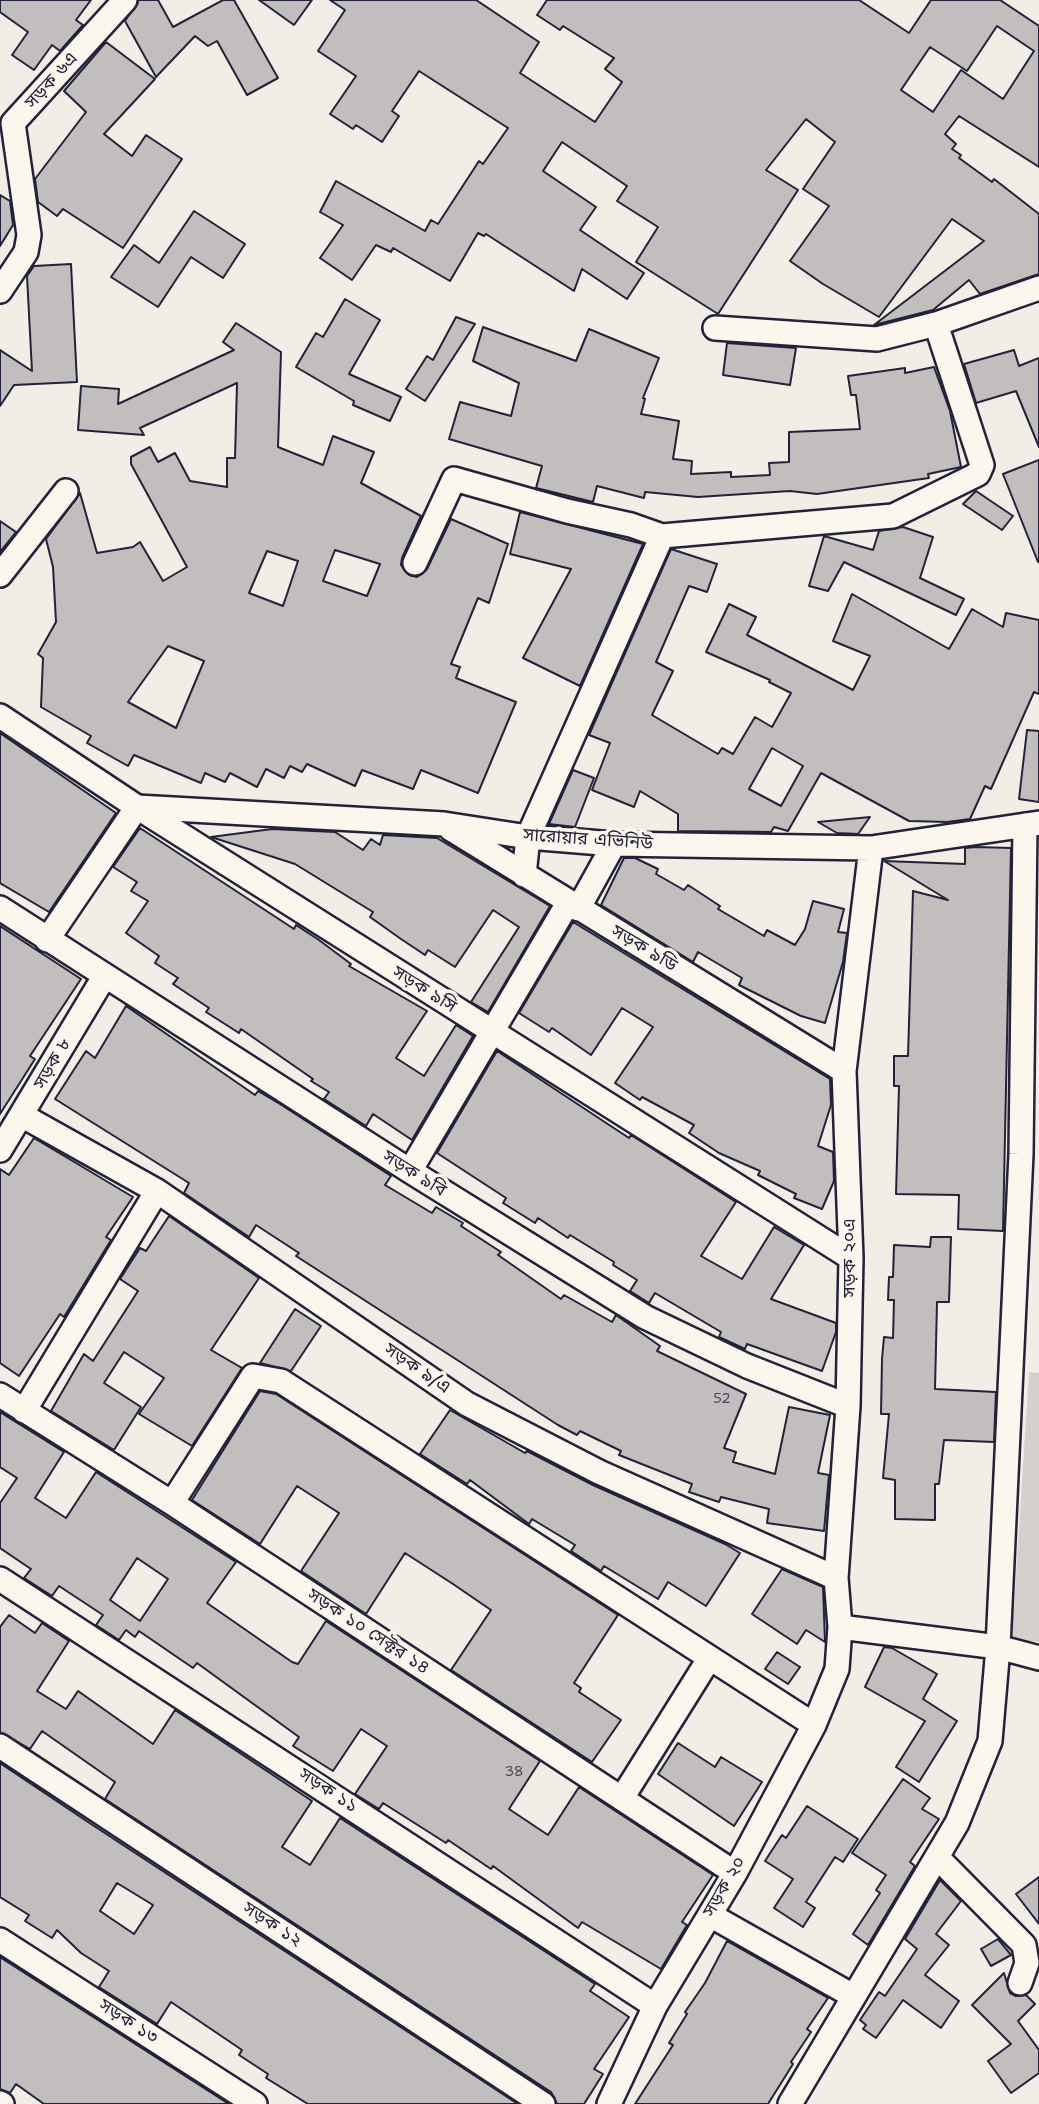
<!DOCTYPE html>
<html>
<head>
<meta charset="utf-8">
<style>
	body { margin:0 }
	canvas { display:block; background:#f2eee5 }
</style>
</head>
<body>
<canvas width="1039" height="2104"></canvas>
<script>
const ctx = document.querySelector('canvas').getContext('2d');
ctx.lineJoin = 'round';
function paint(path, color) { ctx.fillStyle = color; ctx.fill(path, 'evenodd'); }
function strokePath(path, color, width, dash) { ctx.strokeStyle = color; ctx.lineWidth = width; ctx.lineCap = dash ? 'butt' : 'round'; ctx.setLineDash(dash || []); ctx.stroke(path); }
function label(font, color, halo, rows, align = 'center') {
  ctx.font = font + ' "Shantell Sans","Noto Sans Bengali",sans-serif'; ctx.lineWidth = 7; ctx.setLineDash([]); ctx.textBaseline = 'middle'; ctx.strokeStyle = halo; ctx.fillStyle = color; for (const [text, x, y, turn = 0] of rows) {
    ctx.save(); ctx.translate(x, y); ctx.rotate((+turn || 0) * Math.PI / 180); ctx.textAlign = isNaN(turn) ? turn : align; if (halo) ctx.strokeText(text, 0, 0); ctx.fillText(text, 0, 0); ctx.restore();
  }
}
paint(new Path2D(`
	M1029,1372L1039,1373V1642L1012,1639Z`), '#d4d1cc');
const building = new Path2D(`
	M0,0H91L76,20L83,25L60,51L52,45L34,70L12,55L28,32L0,12Z
	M139,0H158L173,27L223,0H234L278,78L247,95L217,41L208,46L195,36L156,77L125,21Z
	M259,0H312L294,25Z
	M330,0H476L539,42L520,73L595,122L622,82L605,69L614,58L563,26L560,30L537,15L547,0H859L909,33L931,0H1000L1039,26V167L959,116L945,134L956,144L952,149L961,155L959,158L992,182L994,179L1039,214V274L980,294L969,280L933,310L874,325L984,241L952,219L879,317L823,284L790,261L829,206L803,189L835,142L806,119L766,170L798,190L718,314L636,262L658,227L617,201L627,186L562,142L543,171L596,207L580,230L644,273L627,299L582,269L574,291L486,234L484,236L478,233L450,281L393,248L391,252L376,245L352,280L320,258L343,225L320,212L336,181L425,231L431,220L438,224L479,161L483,164L508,128L419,71L392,111L399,116L382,142L356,125L353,129L330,114L356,76L318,51L345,10ZM997,26L1034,51L1003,99L961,70L933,112L901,90L930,47L967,71Z
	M106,42L155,79L104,134L132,156L146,135L182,159L123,248L63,209L57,216L38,202L35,179L86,112L64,91Z
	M0,195L10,201L13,225L0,246Z
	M194,211L245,244L223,278L191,257L158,307L111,277L134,245L159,263Z
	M71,264L77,382L14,385L0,406V350L32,371L27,276L34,266Z
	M345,299L380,320L349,374L401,397L390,421L353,405L354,401L296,367L316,333L323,337Z
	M456,317L475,324L425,401L406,389L427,356L433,360Z
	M236,323L281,352L278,447L323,465L333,436L374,452L361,483L421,516L402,558L401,565L409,575L417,577L427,569L451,519L508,544L489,603L478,598L451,664L460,667L456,678L516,702L478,793L421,770L413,789L362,770L355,786L307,764L302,772L290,766L284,778L266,769L257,787L230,773L225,782L205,773L201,783L134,755L128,766L87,743L91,736L41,707L43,658L38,654L56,622L53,567L46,539L80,493L97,553L133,547L140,542L163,581L187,567L131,464V457L150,447L158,462L175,453L190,481L227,487V458H235L237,383L140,428L144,435L78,430L81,386L119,389L118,404L234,350L223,342ZM335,550L380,564L367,596L323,581ZM267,551L298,561L283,606L249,593ZM168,646L204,661L176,728L128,702Z
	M483,327L576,361L589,329L659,358L643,398L645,399L641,414L679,421L673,459L692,461L691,474L731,472V477L770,475L769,463L789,462V432L860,429L856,395H851L848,376L905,368V373L934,367L950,411L961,467L928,474L929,478L817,494L790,491L698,497L645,492L644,498L597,486L593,502L536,488L542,466L449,439L460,402L511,416L519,383L473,361Z
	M727,343L796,348L790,385L723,375Z
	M1014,350L1019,366L1039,358V447L1016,391L976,403L964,364Z
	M1039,460V562H1038L1003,474Z
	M976,491L1013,516L1002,530L963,504Z
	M520,512L643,544L580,686L523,658L571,569L510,554Z
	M0,521L16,532L0,552Z
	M903,527L933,537L920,578L964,599L956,615L844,562L828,591L809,586L824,536L873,550L879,531Z
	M671,549L717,564L707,592L689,586L656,662L673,671L652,715L718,754L722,748L733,754L755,717L772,727L791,693L769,682L770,680L706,652L729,604L756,617L747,635L853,690L870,656L833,641L852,594L949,649L972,609L1003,627L1006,613L1039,620V694L1034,692L991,789L985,786L970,819L947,822L909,821L821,773L788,831L774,827L771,832L678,831V814L640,791L634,807L592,790L610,743L589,735ZM772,748L803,766L781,806L749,789Z
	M1027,730L1039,731V802L1019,799Z
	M0,733L116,813L49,912L0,883Z
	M573,770L594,778L575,827L549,824Z
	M870,817L858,834L837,833L818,822Z
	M140,828L294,929L296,925L319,940L351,964L349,966L427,1011L396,1058L424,1076L456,1025L473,1036L412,1140L373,1114L366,1126L324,1099L329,1092L311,1081L313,1079L241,1029L239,1033L206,1012L209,1008L173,984L178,978L155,963L159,956L126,933L148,901L131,891L137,882L113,867Z
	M272,829L335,832L363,850L371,839L380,845L383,835L437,838L550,906L488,1012L471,1002L519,927L493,910L455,967L428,950L425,955L401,939L370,917L373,912L295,864L211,837Z
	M976,847L1011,848L1003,1231L958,1229L959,1195L896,1194L899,1086H894V1056H908L913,891L948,900L884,861L965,864V848Z
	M624,858H635L658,869L656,874L684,890L688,885L720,906L718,909L764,936L767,930L795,945L805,929L813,901L844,909L838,932L847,933L843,962L825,1023L801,1016L739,985L742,978L698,952L693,962L601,905Z
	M573,922L830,1079L831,1105L818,1146L833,1152L834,1181L822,1209L794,1198L796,1194L758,1175L760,1171L719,1153L689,1133L694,1125L642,1097L640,1100L615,1083L653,1027L622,1008L591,1055L552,1028L549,1032L519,1013Z
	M0,926L81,979L30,1056L35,1059L0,1114Z
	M126,1006L255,1095L258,1091L280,1104L391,1176L385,1185L432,1213L436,1207L463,1223L461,1226L501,1252L498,1255L561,1299L564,1295L612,1322L616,1315L660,1346L657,1351L746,1394L724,1448L736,1452L733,1462L775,1474L789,1407L830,1415L818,1473L829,1475L824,1531L767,1523L769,1509L721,1497L719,1502L689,1492L692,1484L619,1455L621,1451L580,1431L577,1435L558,1425L296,1256L299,1253L256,1225L249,1237L184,1193L189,1183L55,1099L86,1051L95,1058Z
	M497,1051L629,1138L631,1135L736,1202L701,1256L742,1279L774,1227L804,1245L771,1299L836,1323V1332L822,1371L747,1344L745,1349L719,1337L721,1332L655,1293L649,1303L630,1291L637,1280L613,1265L614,1262L570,1235L568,1238L538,1218L535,1223L503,1203L506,1198L437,1153Z
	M34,1138L133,1197L106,1237L111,1240L64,1317L60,1314L19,1376L0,1363V1169L9,1175Z
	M169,1216L259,1278L211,1350L242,1368L192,1446L139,1414L164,1378L124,1352L104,1383L141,1407L114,1450L51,1411L84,1354L93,1361L138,1291L120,1279L140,1248L146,1251Z
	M931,1237H951L949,1302H937L935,1389L996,1392L994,1442L944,1440L939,1484H935V1520L895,1519V1480L883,1478L889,1414H881L882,1359L884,1337L893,1338L894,1300H888L889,1277H893L894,1245L930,1247Z
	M295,1309L321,1326L291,1371L260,1363Z
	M260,1391L276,1394L618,1615L574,1683L581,1688L579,1692L621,1720L592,1762L451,1670L491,1610L453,1584L405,1553L366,1614L301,1571L339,1513L297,1486L260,1544L192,1500Z
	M450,1410L525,1453L527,1451L593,1485L725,1544L740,1553L706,1606L668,1582L658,1599L604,1566L601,1571L571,1551L575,1545L532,1519L529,1524L470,1480L467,1484L420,1454Z
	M0,1412L64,1452L35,1498L66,1518L96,1472L236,1562L207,1603L292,1662L298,1664L326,1621L540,1761L509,1809L548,1835L579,1787L713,1875L682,1922L687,1925L661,1969L582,1922L578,1928L493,1866L491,1869L448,1840L446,1843L383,1803L379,1809L355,1794L387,1746L361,1729L333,1771L293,1746L299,1737L197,1663L193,1668L139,1631L135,1637L126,1630L119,1640L96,1625L103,1615L59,1586L52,1596L24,1578L31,1569L0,1548V1503L17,1478L0,1467ZM137,1558L168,1579L140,1621L110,1600Z
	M782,1569L823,1587L825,1642L806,1630L797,1644L752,1614Z
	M9,1615L35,1633L42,1623L69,1641L37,1691L66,1709L78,1691L153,1744L175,1710L312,1801L282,1847L310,1865L340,1818L595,1984L590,1991L629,2017L594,2069L603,2074L584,2104H557L551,2092L105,1799L115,1782L42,1731L30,1749L0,1732V1627Z
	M884,1647L892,1648L937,1674L923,1699L957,1721L919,1782L896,1767L925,1721L865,1687Z
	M777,1652L800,1667L788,1684L765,1669Z
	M678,1743L715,1767L721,1757L762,1782L734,1826L658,1774Z
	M0,1763L91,1824L518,2104H308L266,2078L268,2074L239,2055L242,2050L171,2002L157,2024L99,1987L109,1971L81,1953L57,1930L52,1938L25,1921L29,1915L0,1897ZM117,1883L153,1905L134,1934L100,1911Z
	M903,1779L930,1798L922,1809L939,1819L910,1862L915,1866L868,1945L853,1934L880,1893L876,1890L886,1875L852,1853Z
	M807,1806L858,1839L843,1862L835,1857L806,1902L815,1908L803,1927L774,1908L793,1879L765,1861L782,1835L786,1838Z
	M1039,1877V1924L1016,1894Z
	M940,1880L961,1901L936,1934L949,1945L925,1975L959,2001L941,2028L903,2000L876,2038L863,2029L866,2025L860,2020L879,1992L885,1996L917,1949L905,1939Z
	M998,1939L1011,1955L991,1966L981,1949Z
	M727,1941L828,1998L807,2029L811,2032L791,2062L793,2064L768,2104H635L673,2045L669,2043L687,2014L685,2012L705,1983Z
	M0,1957L229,2104H44L16,2084L10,2093L0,2089Z
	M1004,1973L1010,1993L1016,1996L1026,1995L1035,2004L1018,2021L1039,2050V2073L1011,2093L988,2061L1011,2044L972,2005Z`);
paint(building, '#c2bebe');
strokePath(building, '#22223b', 2);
const minor = new Path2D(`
	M0,291L26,252L29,235L13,123L125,0
	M715,328L877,339L936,324L1039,288
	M415,563L454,479L567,511L631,525L662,536
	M0,575L66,491
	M0,716L137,807L851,1258
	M451,829L844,1071
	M524,875L528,837L662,536L893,516L978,474L982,465L936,324
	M0,908L410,1171L645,1317L747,1366L848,1406
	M578,909L614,844
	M47,940L137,807L444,824L528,837L614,844L871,848L1039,823
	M23,1116L157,1191L467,1404L599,1472L836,1578
	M0,1150L104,977
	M410,1171L568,903
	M0,1395L172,1503L735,1873
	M24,1411L157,1191
	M172,1503L253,1376L281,1381L814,1725
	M0,1579L655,2006
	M840,1627L998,1647L1039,1658
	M0,1746L543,2104
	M622,1798L709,1659
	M937,1857L1024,1945L1027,1963L1020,1983
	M710,1915L853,1996
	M0,1940L255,2104
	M0,2103L2,2104
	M609,2104L655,2006L735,1873L814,1725L837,1669L840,1627L836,1578L848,1406L851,1258L844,1071L871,848
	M790,2104L957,1823L990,1741L998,1647L1021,1154L1025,825`);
strokePath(minor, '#22223b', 28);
strokePath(minor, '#fbf7ec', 23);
label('14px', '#4a495c', null, [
	["52",722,1399],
	["38",514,1772]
]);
label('18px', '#22223b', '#fbf7ec', [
	["সড়ক ৬এ",52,81,-48],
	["সারোয়ার এভিনিউ",588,840,4],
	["সড়ক ৯ডি",644,949,31],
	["সড়ক ৯সি",424,990,32],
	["সড়ক ৮",53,1064,-60],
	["সড়ক ৯বি",414,1174,32],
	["সড়ক ২০এ",850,1258,-90],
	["সড়ক ৯/এ",417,1369,34],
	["সড়ক ১০ সেক্টর ১৪",368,1632,33],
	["সড়ক ১১",328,1791,33],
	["সড়ক ২০",725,1887,-60],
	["সড়ক ১২",272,1925,33],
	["সড়ক ১৩",128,2022,33]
]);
</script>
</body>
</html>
